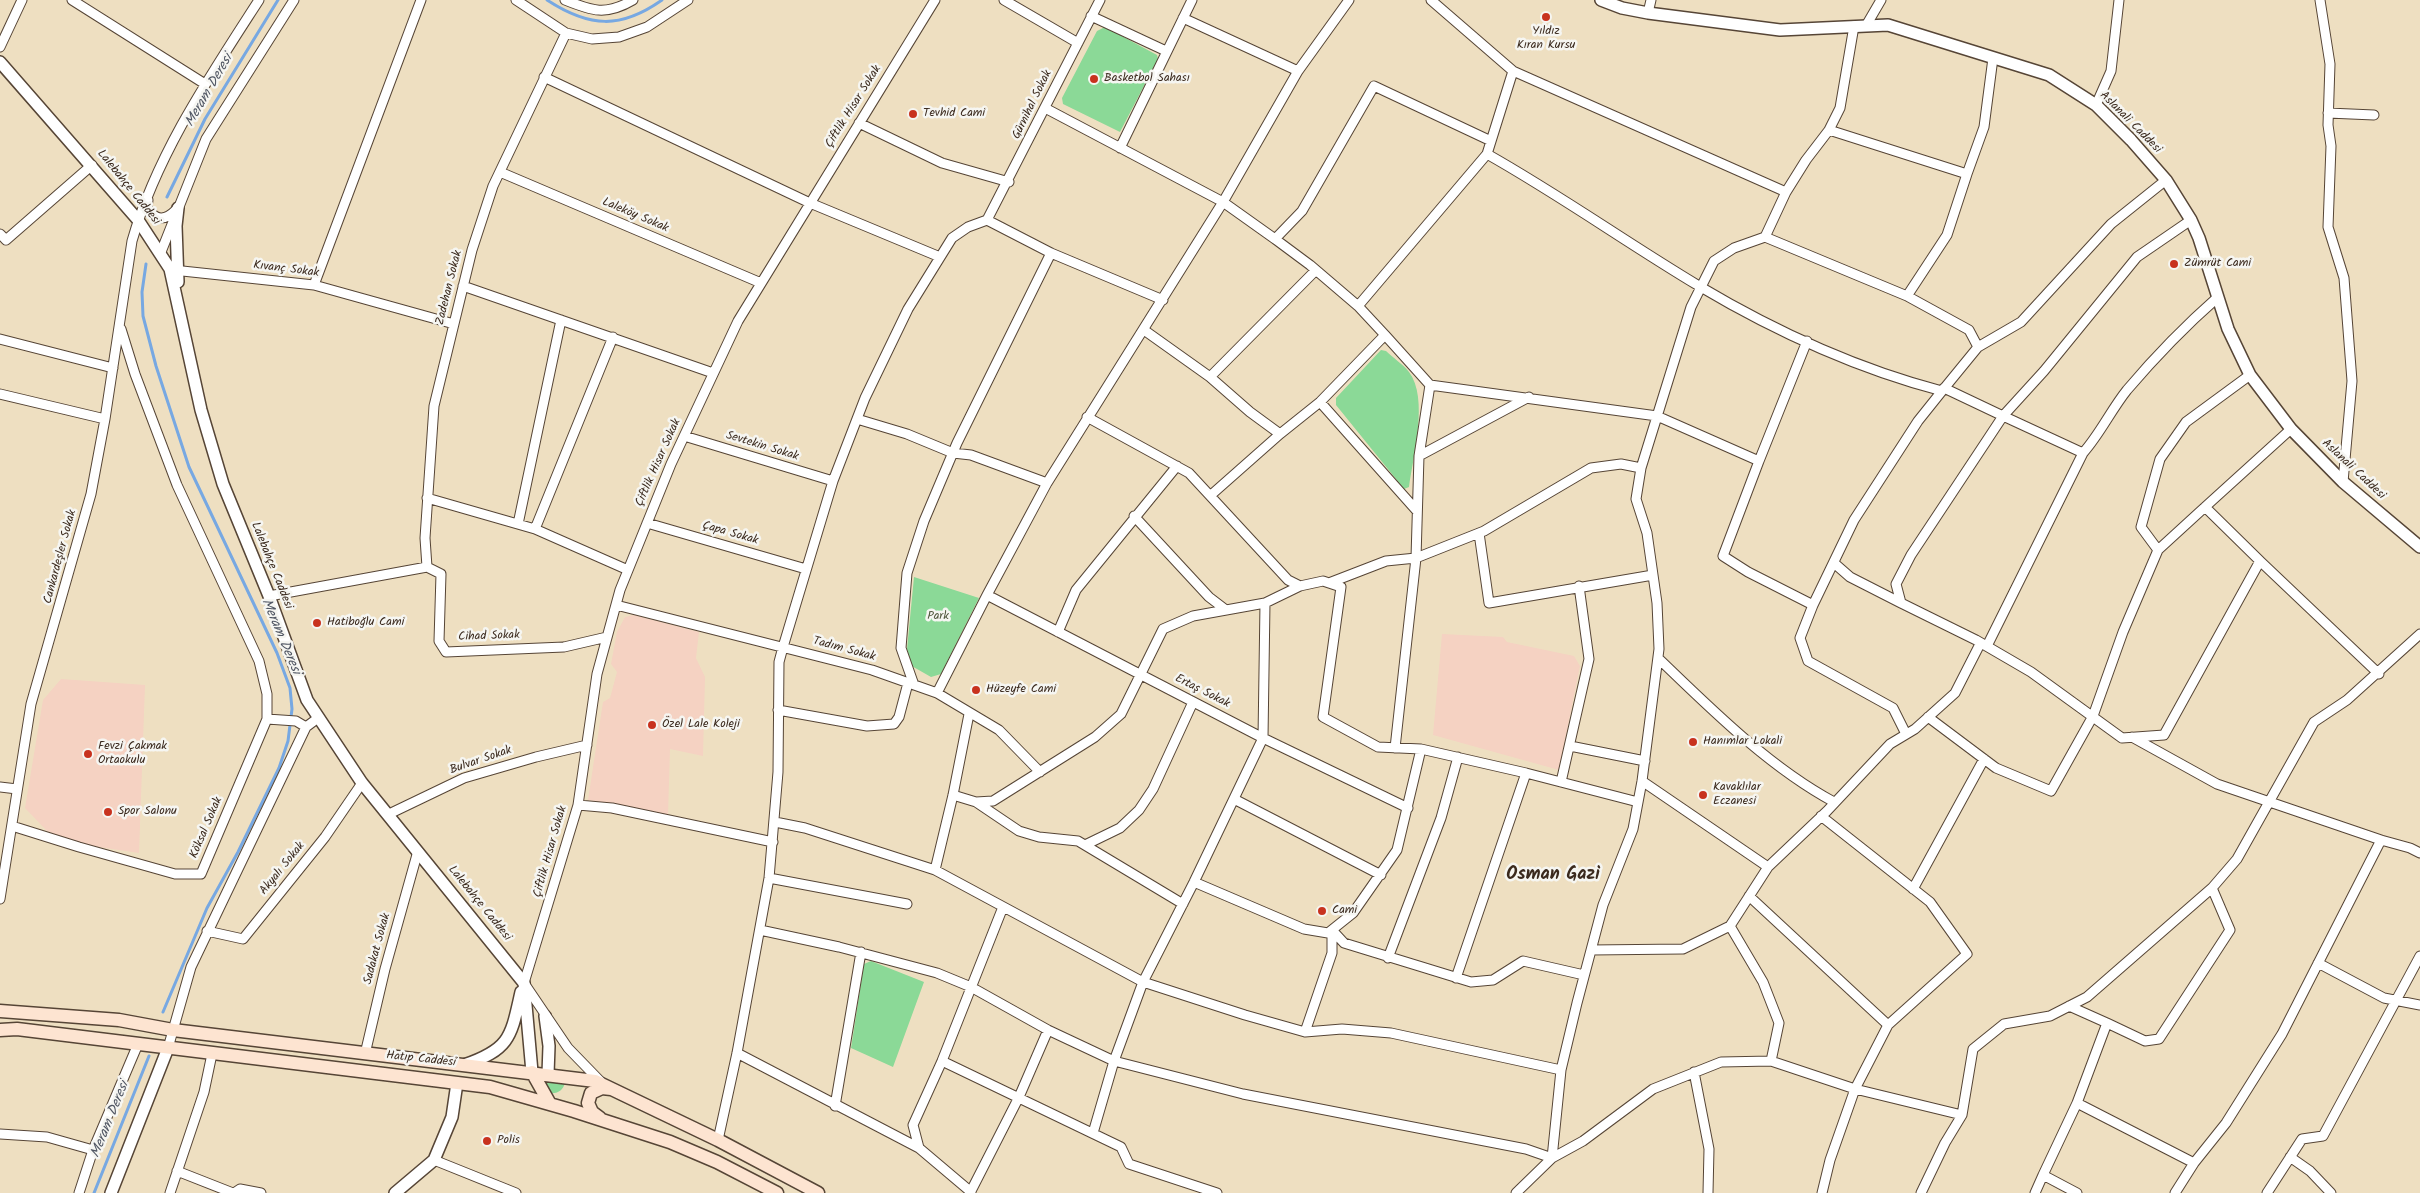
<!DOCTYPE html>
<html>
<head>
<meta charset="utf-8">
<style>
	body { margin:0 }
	canvas { display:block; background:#eedfc1 }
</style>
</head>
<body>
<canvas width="2420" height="1193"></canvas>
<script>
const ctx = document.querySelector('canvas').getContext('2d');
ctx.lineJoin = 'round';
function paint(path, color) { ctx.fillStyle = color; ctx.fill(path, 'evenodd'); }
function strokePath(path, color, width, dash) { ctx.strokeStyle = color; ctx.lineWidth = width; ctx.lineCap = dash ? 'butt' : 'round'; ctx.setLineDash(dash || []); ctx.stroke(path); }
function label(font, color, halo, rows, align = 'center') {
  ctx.font = font + ' Kalam,sans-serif'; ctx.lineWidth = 5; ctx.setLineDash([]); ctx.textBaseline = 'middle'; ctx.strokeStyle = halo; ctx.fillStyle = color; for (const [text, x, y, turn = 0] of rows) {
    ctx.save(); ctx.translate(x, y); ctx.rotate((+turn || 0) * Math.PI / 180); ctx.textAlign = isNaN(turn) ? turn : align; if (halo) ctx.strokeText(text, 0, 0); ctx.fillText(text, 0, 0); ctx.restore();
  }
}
paint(new Path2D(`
	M634,615L699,632L696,658L705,677L703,756L670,749L668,815L588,800L603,702L610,698L617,672L611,664L617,632L625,617Z
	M1442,634L1503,637L1507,642L1574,656L1580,666L1559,770L1433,735Z
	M61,679L145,685L139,853L79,844L47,831L25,808L43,700Z`), '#f5d2c2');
paint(new Path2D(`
	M1105,27L1157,55L1158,59L1120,132L1063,104L1062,98L1097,31Z
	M1381,350L1386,351C1393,358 1403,364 1409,372C1429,398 1413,457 1409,487L1404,489L1336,405V398Z
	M914,577L979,598L941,674L931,677L910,665L907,649Z
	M871,961L924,982L893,1067L851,1048L864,964Z
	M554,1068L561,1072L565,1083C563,1090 558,1094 550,1093L541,1077Z`), '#8bd997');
strokePath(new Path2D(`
	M547,0C590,28 621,29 662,0
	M167,197L205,119L278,0
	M146,264L142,292L143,316L156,366L189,467L277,653L290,688L292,709L288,741L279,768L238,852L207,908L163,1012
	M94,1193L149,1056`), '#77a8e2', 3);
const minor = new Path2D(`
	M72,0L205,84
	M516,0L566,33L592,39L619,37L647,27L688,0
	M565,0C592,11 606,16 633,0
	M1004,0L1078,43
	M1431,0L1513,71L1487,154C1560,195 1627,243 1699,286C1773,330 1858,369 1942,391L1978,347L1969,330L1907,296
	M2320,0L2330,64L2328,125L2331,146L2328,227L2344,278L2352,381L2343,482
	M1648,13L1651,0
	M1091,16L1166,51
	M1183,18L1298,71
	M1867,24L1881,0
	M0,47L22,0
	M1513,71L1786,192
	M544,77L810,203L940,257
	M2096,105L2111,71L2119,0
	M1045,108L1223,202L1275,239
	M2328,113L2374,115
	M859,123L942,163L1009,182
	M1829,130L1967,174L1984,127L1993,58
	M1120,148L1192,0
	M1487,154L1358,306L1310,265L1275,239L1302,211L1374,86L1491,141
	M500,172L761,283
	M148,200L147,208C156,221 165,221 176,210
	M987,220L1100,0
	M0,234L6,240L92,165
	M1765,237L1907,296L1947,235L1967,174
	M161,252L206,139L294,0
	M173,270L314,285L454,324
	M314,285L421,0
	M463,286L713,373
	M2218,297C2185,326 2155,357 2127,390C2111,410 2100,434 2083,453L2003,416L1911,555L1896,584L1901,603L1976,640L2031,672L2122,738L2164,735L2260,561L2379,674
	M121,329L135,374L177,485L259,661L267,694V719
	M1144,330L1210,377L1316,270
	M1385,335L1430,385L1657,416L1759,461L1807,341
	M0,339L113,368
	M1978,347L2021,322L2111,224L2166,180
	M1210,377L1250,412L1280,434L1320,402L1385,335L1358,306
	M1944,388L2003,416L2044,371L2137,257L2191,220
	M0,394L105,419
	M1529,397L1419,456L1416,558L1484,531L1591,468L1621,464L1641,468
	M1320,402L1417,511
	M1087,417L1189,473L1288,580L1300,586
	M857,419L907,434L953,453L971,455L1047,483
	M684,436L833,481
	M1419,456L1430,385
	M1759,461L1723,556L1748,572L1813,605L1854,520L1918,421L1942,391
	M1211,495L1280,434
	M427,498L535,529L613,337
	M1134,516L1209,597L1226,610
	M647,523L806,569
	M518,524L561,320
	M535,529L628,570
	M1479,533L1489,603L1653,575
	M2158,550L2141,527L2160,459L2186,422L2250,375
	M2260,561L2205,507L2291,429
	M1834,563L1850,577L1901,603
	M427,567L425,538L434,406L472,250L493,186L566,33
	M1329,583L1386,561L1416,558L1395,748
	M987,595L1263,738L1408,808
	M269,596L427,567L441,574L439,641L446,652L564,647L607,637
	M616,605L872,670L937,693L999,730L1040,772
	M1813,605L1800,638L1808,661L1893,708L1906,734
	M1058,632L1076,590L1177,466
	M1987,646L2083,453
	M1658,658C1711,709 1769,767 1834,802
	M914,685L901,648L907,573L924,521L957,443L1051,253
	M937,693L987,595L1047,483L1223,202L1298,71L1349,0
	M778,710L867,726L894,724L899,717L908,683
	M1928,717L1996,768L2051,791L2093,716L2123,632L2158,550L2205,507
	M1570,746L1645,761
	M1642,781L1768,867L1827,811L1890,744L1915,729L1955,693L1980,644
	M1561,782L1589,659L1579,586
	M0,787L17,789
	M953,795L976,802L993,801L1095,737L1121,714L1163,629L1193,616L1265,603L1300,586L1323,581L1341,587L1323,717L1378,747L1421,749L1526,773L1638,802
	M1234,799L1381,875
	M976,802L1019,831L1039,837L1078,841L1183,904
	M578,805L612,808L773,842
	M389,814L464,778L536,757L587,745
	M775,822L805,828L935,870L1143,982L1245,1015L1305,1032L1342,1029L1391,1033L1561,1070
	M12,826L79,847L175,874H201L267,719L296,721L306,727L318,718
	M2381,840L2410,848L2420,853
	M1085,845L1120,828L1139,810L1153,789L1193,702
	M935,870L953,795L969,714
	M769,878L907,904
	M1194,882L1304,929L1328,933L1353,913L1397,850L1421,749
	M1913,889L1984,759
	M1749,896L1888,1025
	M0,899L31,704L91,494L105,419L132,241C157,154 210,76 259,0
	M760,930L839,947L937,973L971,987L1048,1030L1114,1061L1243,1094L1526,1149L1552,1158L1583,1141L1653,1089L1721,1062L1771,1061L1779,1023L1763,982L1730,926
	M1332,930L1344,943L1471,982L1493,980L1523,961L1584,975
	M207,931L243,939L325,837L362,783
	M1591,950L1683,949L1730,926L1768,867
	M1388,958L1441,818L1458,757
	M2318,963L2384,998L2420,1005
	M1456,978L1526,773
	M2069,1006L2107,1023L2077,1103L2194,1163L2226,1123L2282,1034L2381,840L2217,784L2132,737
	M2107,1023L2145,1041L2159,1039L2230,930L2212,888
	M1305,1032L1332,953V930
	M168,1048L191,967L306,727
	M737,1053L919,1148
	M365,1054L385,969L418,851
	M942,1061L1121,1147L1129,1164L1217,1193
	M1771,1061L1855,1089L1888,1025L1967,954L1930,902L1821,816
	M1694,1072L1709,1149L1708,1193
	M601,1082L568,1048L524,983L578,805L597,674L620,590L671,464L738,321L935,0
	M835,1106L861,952
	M1093,1133L1114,1061L1143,982L1194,882L1263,738L1265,603
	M0,1134L47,1137L93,1150
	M718,1140L737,1053L769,878L778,772L779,662L783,647L833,481L865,398L908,309L952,238L968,227L987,220L1051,253L1163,300
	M2290,1157L2310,1171L2331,1193
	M434,1160L516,1193
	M177,1171L233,1193
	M971,1192L919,1148L913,1125L942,1061L1003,907
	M79,1193L93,1150L138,1044
	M170,1193L204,1092L212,1054
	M234,1193L240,1189L261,1193
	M970,1193L1019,1097L1048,1030
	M1516,1193L1552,1158L1561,1070L1577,1003L1603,905L1633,829L1642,781L1659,649L1657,603L1647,533L1636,499L1641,468L1691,307L1714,261L1734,248L1765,237L1786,192L1806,160L1829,130L1840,108L1854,26
	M1822,1193L1830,1160L1855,1089L1962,1115
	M1921,1193L1945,1143L1962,1115L1973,1049L2004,1024L2050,1016L2087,997L2212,888L2237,859L2314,722L2347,700L2420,634
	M2035,1193L2043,1175
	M2077,1193L2043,1175L2077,1103
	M2175,1193L2194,1163
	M2267,1193L2302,1139L2323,1136L2420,956`);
const tertiary = new Path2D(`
	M1601,0L1622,8L1648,13L1780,30L1888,25L2049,75L2096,105L2131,140L2166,180L2191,220L2199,238L2228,329L2250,375L2291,429L2343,482L2420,547
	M0,62L138,220L170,269L201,410L223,484L269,596L307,700L362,783L524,983L532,1072
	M178,208L176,226L178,282
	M545,1016L549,1046L548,1074
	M464,1065C511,1049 511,1036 521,992
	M111,1193L168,1048
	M395,1193L434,1160L452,1117L457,1083`);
const secondary = new Path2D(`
	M0,1011L119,1020L173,1030L595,1081L718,1140L818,1193
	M0,1030L17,1029L490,1087L574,1111L670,1142L717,1162L777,1193
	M532,1072L550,1104
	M600,1118L592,1112L588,1103L591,1093L602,1088L611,1089`);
strokePath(minor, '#564536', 11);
strokePath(tertiary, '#564536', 14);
strokePath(secondary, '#564536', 15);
strokePath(minor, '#fff', 9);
strokePath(tertiary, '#fff', 11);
strokePath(secondary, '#fde4d1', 12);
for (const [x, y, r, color] of [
	[1546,17,5,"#c8321e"],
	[1094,79,5,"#c8321e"],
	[913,114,5,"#c8321e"],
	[2174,264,5,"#c8321e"],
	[317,623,5,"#c8321e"],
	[976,690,5,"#c8321e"],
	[652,725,5,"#c8321e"],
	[1693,742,5,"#c8321e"],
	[88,754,5,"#c8321e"],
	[1703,795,5,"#c8321e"],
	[108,812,5,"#c8321e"],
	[1322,911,5,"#c8321e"],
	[487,1141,5,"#c8321e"]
]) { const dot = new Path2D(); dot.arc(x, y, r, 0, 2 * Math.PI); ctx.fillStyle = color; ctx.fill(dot); strokePath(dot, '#f6f6f2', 2); }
label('12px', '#3b2a1e', '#f6f6f2', [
	["Yıldız",1546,32,"center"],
	["Kıran Kursu",1546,46,"center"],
	["Basketbol Sahası",1104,79],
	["Tevhid Cami",923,114],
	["Zümrüt Cami",2184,264],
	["Hatiboğlu Cami",327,623],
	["Hüzeyfe Cami",986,690],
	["Özel Lale Koleji",662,725],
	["Hanımlar Lokali",1703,742],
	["Fevzi Çakmak",98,747],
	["Ortaokulu",98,761],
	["Kavaklılar",1713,788],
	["Eczanesi",1713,802],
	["Spor Salonu",118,812],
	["Cami",1332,911],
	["Polis",497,1141]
], 'left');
label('12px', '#3b2a1e', '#f6f6f2', [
	["Gürnihal Sokak",1033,105,-64],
	["Çiftlik Hisar Sokak",854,107,-58],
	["Aslanali Caddesi",2130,123,45],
	["Lalebahçe Caddesi",128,188,51],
	["Laleköy Sokak",635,216,23],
	["Kıvanç Sokak",286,270,7],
	["Zadehan Sokak",450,288,-76],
	["Sevtekin Sokak",762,447,17],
	["Çiftlik Hisar Sokak",659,463,-66],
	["Aslanali Caddesi",2353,470,43],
	["Çapa Sokak",730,534,16],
	["Cankardeşler Sokak",61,557,-75],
	["Lalebahçe Caddesi",271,566,68],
	["Cihad Sokak",489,637,-2],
	["Tadım Sokak",844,650,15],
	["Ertaş Sokak",1202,692,27],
	["Bulvar Sokak",481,761,-19],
	["Köksal Sokak",207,828,-67],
	["Çiftlik Hisar Sokak",551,852,-74],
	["Akyalı Sokak",283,869,-51],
	["Lalebahçe Caddesi",479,904,51],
	["Sadakat Sokak",378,949,-75],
	["Hatıp Caddesi",421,1060,6]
]);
label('12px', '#4f563c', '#f6f6f2', [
	["Park",938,617]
]);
label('italic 14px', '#505663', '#f6f6f2', [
	["Meram Deresi",210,91,-60],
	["Meram Deresi",280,637,67],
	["Meram Deresi",111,1120,-68]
]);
label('bold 18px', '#3b2a1e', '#f6f6f2', [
	["Osman Gazi",1553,876]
]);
</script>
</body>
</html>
